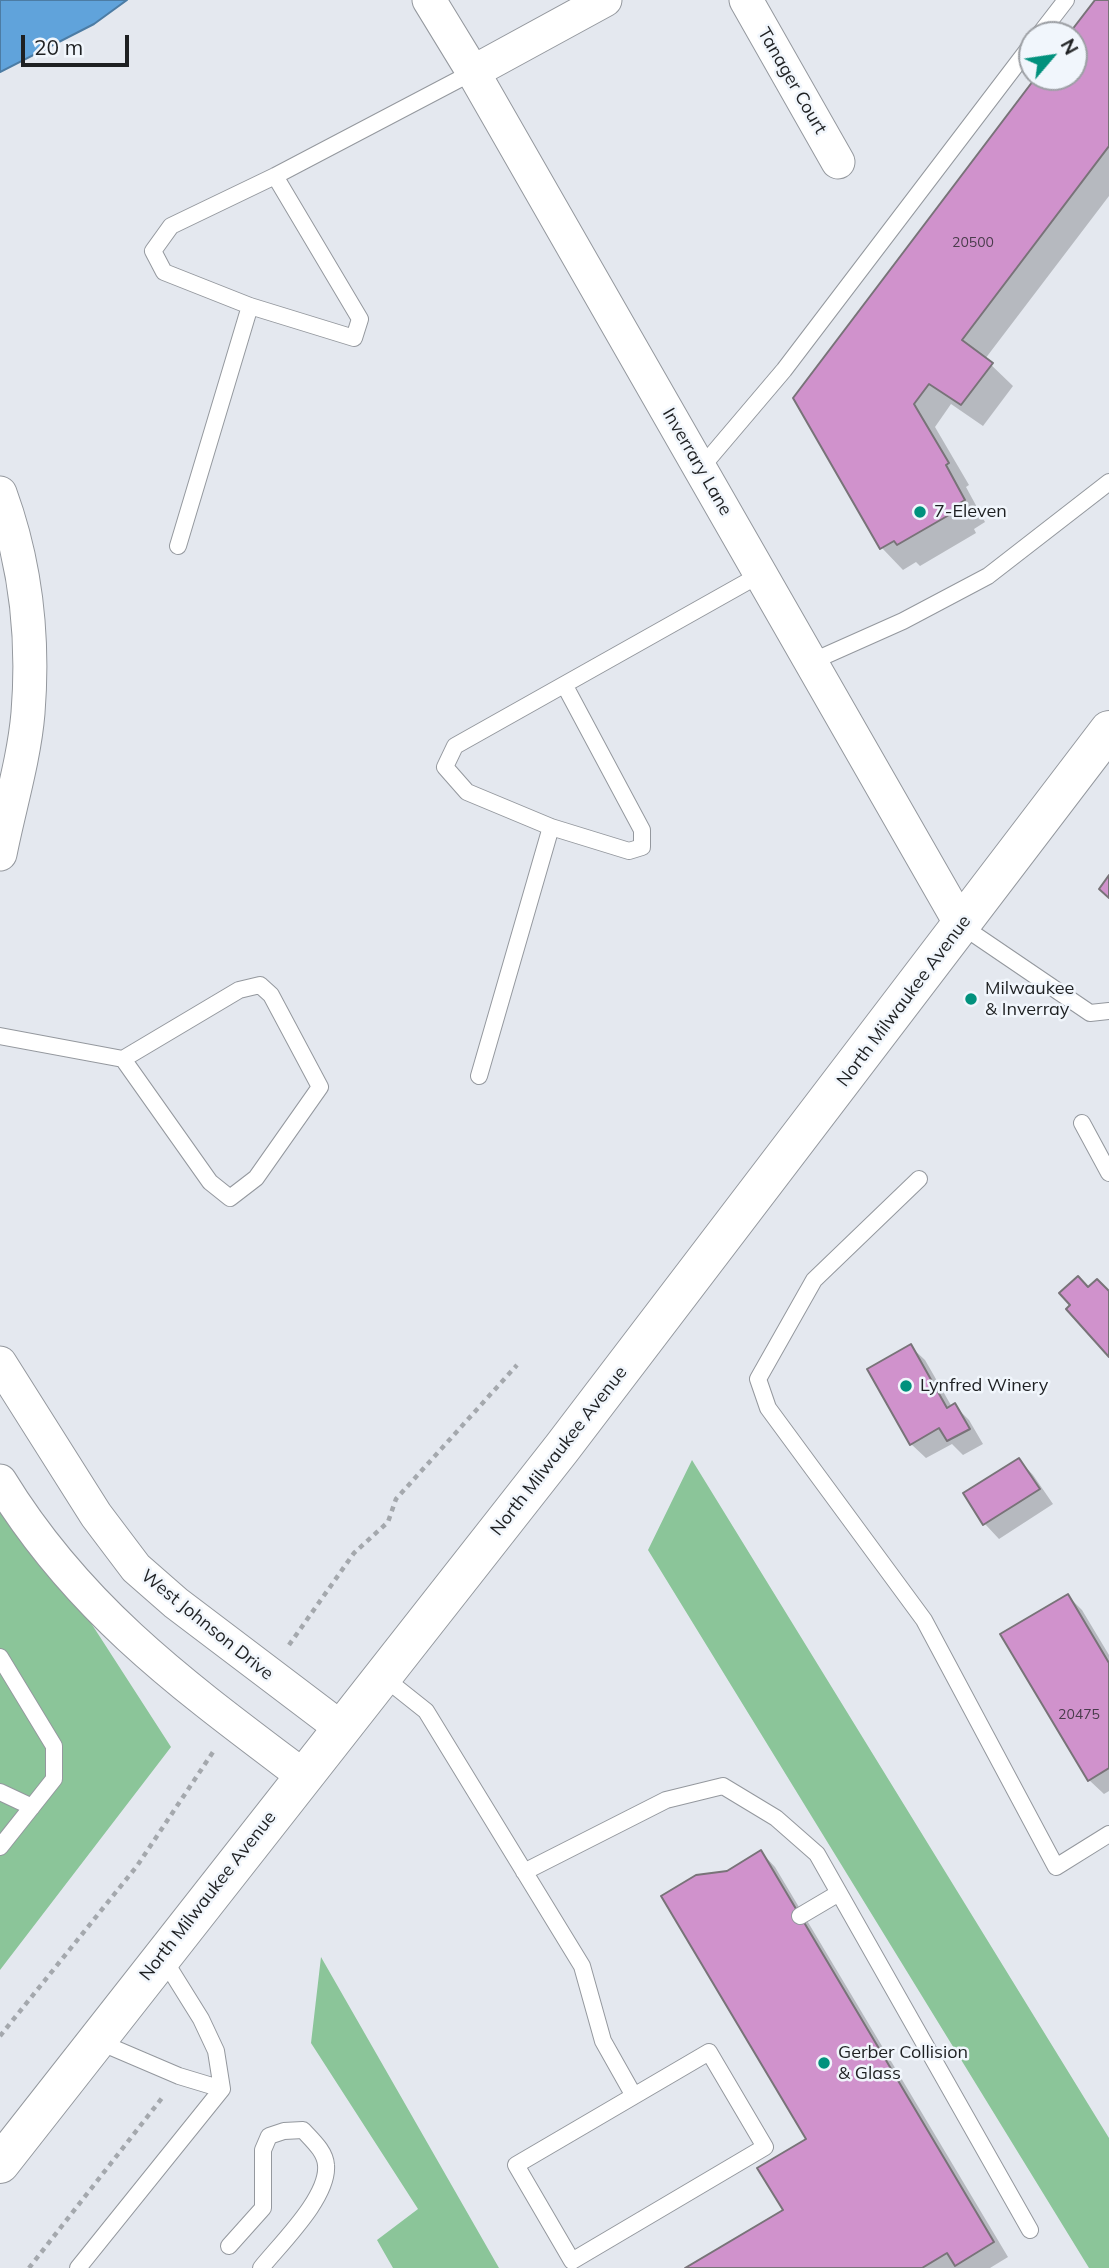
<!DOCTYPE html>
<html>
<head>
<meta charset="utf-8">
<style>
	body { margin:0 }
	#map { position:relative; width:1109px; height:2268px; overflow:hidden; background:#e4e8ef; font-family:Mulish,sans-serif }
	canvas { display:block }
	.north { position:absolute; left:1018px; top:21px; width:70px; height:70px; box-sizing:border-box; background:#f1f6fc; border:2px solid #9da0a5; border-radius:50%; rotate:61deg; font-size:19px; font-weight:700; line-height:28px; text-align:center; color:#1e2022 }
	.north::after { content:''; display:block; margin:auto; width:24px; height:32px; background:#01917d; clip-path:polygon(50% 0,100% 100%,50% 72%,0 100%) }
	.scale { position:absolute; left:21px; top:35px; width:108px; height:32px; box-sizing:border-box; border:4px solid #1e2022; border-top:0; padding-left:9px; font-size:21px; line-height:24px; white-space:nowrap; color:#1e2022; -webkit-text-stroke:5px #f1f6fc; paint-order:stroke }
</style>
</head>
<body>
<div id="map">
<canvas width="1109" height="2268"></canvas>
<div class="north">N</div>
<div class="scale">20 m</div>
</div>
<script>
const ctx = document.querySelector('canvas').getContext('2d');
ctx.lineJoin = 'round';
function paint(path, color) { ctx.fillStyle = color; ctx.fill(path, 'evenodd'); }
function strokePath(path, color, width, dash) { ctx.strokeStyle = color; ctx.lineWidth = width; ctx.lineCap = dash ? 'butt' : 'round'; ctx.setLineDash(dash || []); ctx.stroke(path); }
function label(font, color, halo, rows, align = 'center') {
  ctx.font = font + ' Mulish,sans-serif'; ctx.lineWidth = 5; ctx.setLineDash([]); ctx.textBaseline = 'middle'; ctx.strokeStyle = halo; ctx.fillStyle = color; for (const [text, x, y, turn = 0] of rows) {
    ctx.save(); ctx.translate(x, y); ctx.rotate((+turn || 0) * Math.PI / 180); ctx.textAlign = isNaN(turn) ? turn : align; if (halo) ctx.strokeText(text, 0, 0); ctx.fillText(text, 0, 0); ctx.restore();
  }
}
paint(new Path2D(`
	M692,1460L1109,2138V2268H1089L648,1550Z
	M0,1482L171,1747L0,1970Z
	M321,1957L499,2268H393L377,2240L418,2209L311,2043Z`), '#8bc599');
const water = new Path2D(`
	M0,0H127L94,24L0,72Z`);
paint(water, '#60a3db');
strokePath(water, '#4c7ca4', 2);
paint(new Path2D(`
	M1097,0H1109V196L985,359L1013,386L983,426L951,404L935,427L969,485L966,487L985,522L974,529L976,533L920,566L916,562L903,570L882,548L795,398L1038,77H1074V35H1070Z
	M910,1346L925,1360L952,1407L954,1405L969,1420L983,1444L963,1455L952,1444L926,1458L911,1444Z
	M1019,1460L1033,1475L1053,1504L999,1539L985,1524L965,1494Z
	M1068,1596L1082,1610L1109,1655V1791L1104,1794L1089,1780Z
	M761,1852L775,1867L1008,2257L990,2268H688L785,2210L808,2140L727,1872Z`), '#0003');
const building = new Path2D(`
	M1095,0H1109V146L962,340L993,363L961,405L929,384L914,404L949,463L946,465L965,500L953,507L956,511L897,545L894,541L880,549L793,398L1036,77H1074V35H1068Z
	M1109,875V898L1099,889Z
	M1078,1276L1088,1287L1097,1279L1109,1291V1357L1066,1309L1070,1305L1059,1293Z
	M911,1344L947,1408L955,1403L970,1429L947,1441L939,1428L910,1445L867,1369Z
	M1019,1458L1040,1489L983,1525L963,1493Z
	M1068,1594L1109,1663V1768L1088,1781L1000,1634Z
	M761,1850L994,2242L955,2266L947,2253L922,2268H685L783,2210L757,2168L806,2139L661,1896L696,1875L727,1871Z`);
paint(building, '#d092cc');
strokePath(building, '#787378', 2);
const service = new Path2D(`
	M1039,35L1066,0
	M275,176L360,319L354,338L250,306L164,272L153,251L171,226L275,176L473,72
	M700,469L784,370L1032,44
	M178,546L250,306
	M811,662L903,621L988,576L1109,482
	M565,686L642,830V847L629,851L551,827L467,792L445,767L455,746L761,574
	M962,926L1090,1013L1109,1011
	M260,985L271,995L320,1087L256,1178L230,1198L210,1182L123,1059L239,990Z
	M0,1036L123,1059
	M479,1076L551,827
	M1082,1123L1109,1173
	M919,1179L814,1280L758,1379L768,1408L924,1620L1056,1867L1109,1834
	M0,1657L54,1746V1779L0,1847
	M382,1676L426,1711L582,1966L603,2041L634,2096
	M0,1792L32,1807
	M524,1872L666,1800L723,1786L776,1818L817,1854L1030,2230
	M800,1916L839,1893
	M97,2041L179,2076L222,2089
	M709,2052L765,2147L572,2261L516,2165Z
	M229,2246L263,2208V2150L269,2136L284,2131L303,2130C312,2140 325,2151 326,2165C329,2197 281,2243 261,2268
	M78,2268L222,2089L216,2051L201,2019L163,1958`);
const minor = new Path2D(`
	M429,0L473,72L962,926
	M746,0L838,162
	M473,72L605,0
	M0,493C26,564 34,638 28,713C24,760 9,808 0,854
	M0,1363L96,1515L136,1568L176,1603L341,1728
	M0,1481C79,1610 184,1686 302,1775`);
const primary = new Path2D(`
	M0,2164L562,1448L1109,730`);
strokePath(service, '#94989e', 18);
strokePath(minor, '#94989e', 35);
strokePath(primary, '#94989e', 40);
strokePath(new Path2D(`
	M289,1645L354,1553L388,1522L396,1499L517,1365
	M0,2036L137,1866L213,1752
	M29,2268L162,2098`), '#a4a8ad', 4.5, [5, 5]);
strokePath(service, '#fff', 16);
strokePath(minor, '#fff', 33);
strokePath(primary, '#fff', 38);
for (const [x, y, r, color] of [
	[920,512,7,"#01917d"],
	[971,999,7,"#01917d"],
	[906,1386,7,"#01917d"],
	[824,2063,7,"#01917d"]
]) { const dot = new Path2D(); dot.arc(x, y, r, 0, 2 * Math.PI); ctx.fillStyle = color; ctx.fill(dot); strokePath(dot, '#f1f6fc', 2.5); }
label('14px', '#4a3c4c', null, [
	["20500",973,243],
	["20475",1079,1715]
]);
label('18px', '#1e2022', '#f1f6fc', [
	["Tanager Court",792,81,60],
	["Inverrary Lane",697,462,60],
	["North Milwaukee Avenue",904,1001,-53],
	["North Milwaukee Avenue",559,1451,-52],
	["West Johnson Drive",207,1625,39],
	["North Milwaukee Avenue",208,1896,-52]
]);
label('18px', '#1e2022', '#f1f6fc', [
	["7-Eleven",934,512],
	["Milwaukee",985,989],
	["& Inverray",985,1010],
	["Lynfred Winery",920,1386],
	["Gerber Collision",838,2053],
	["& Glass",838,2074]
], 'left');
</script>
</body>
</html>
